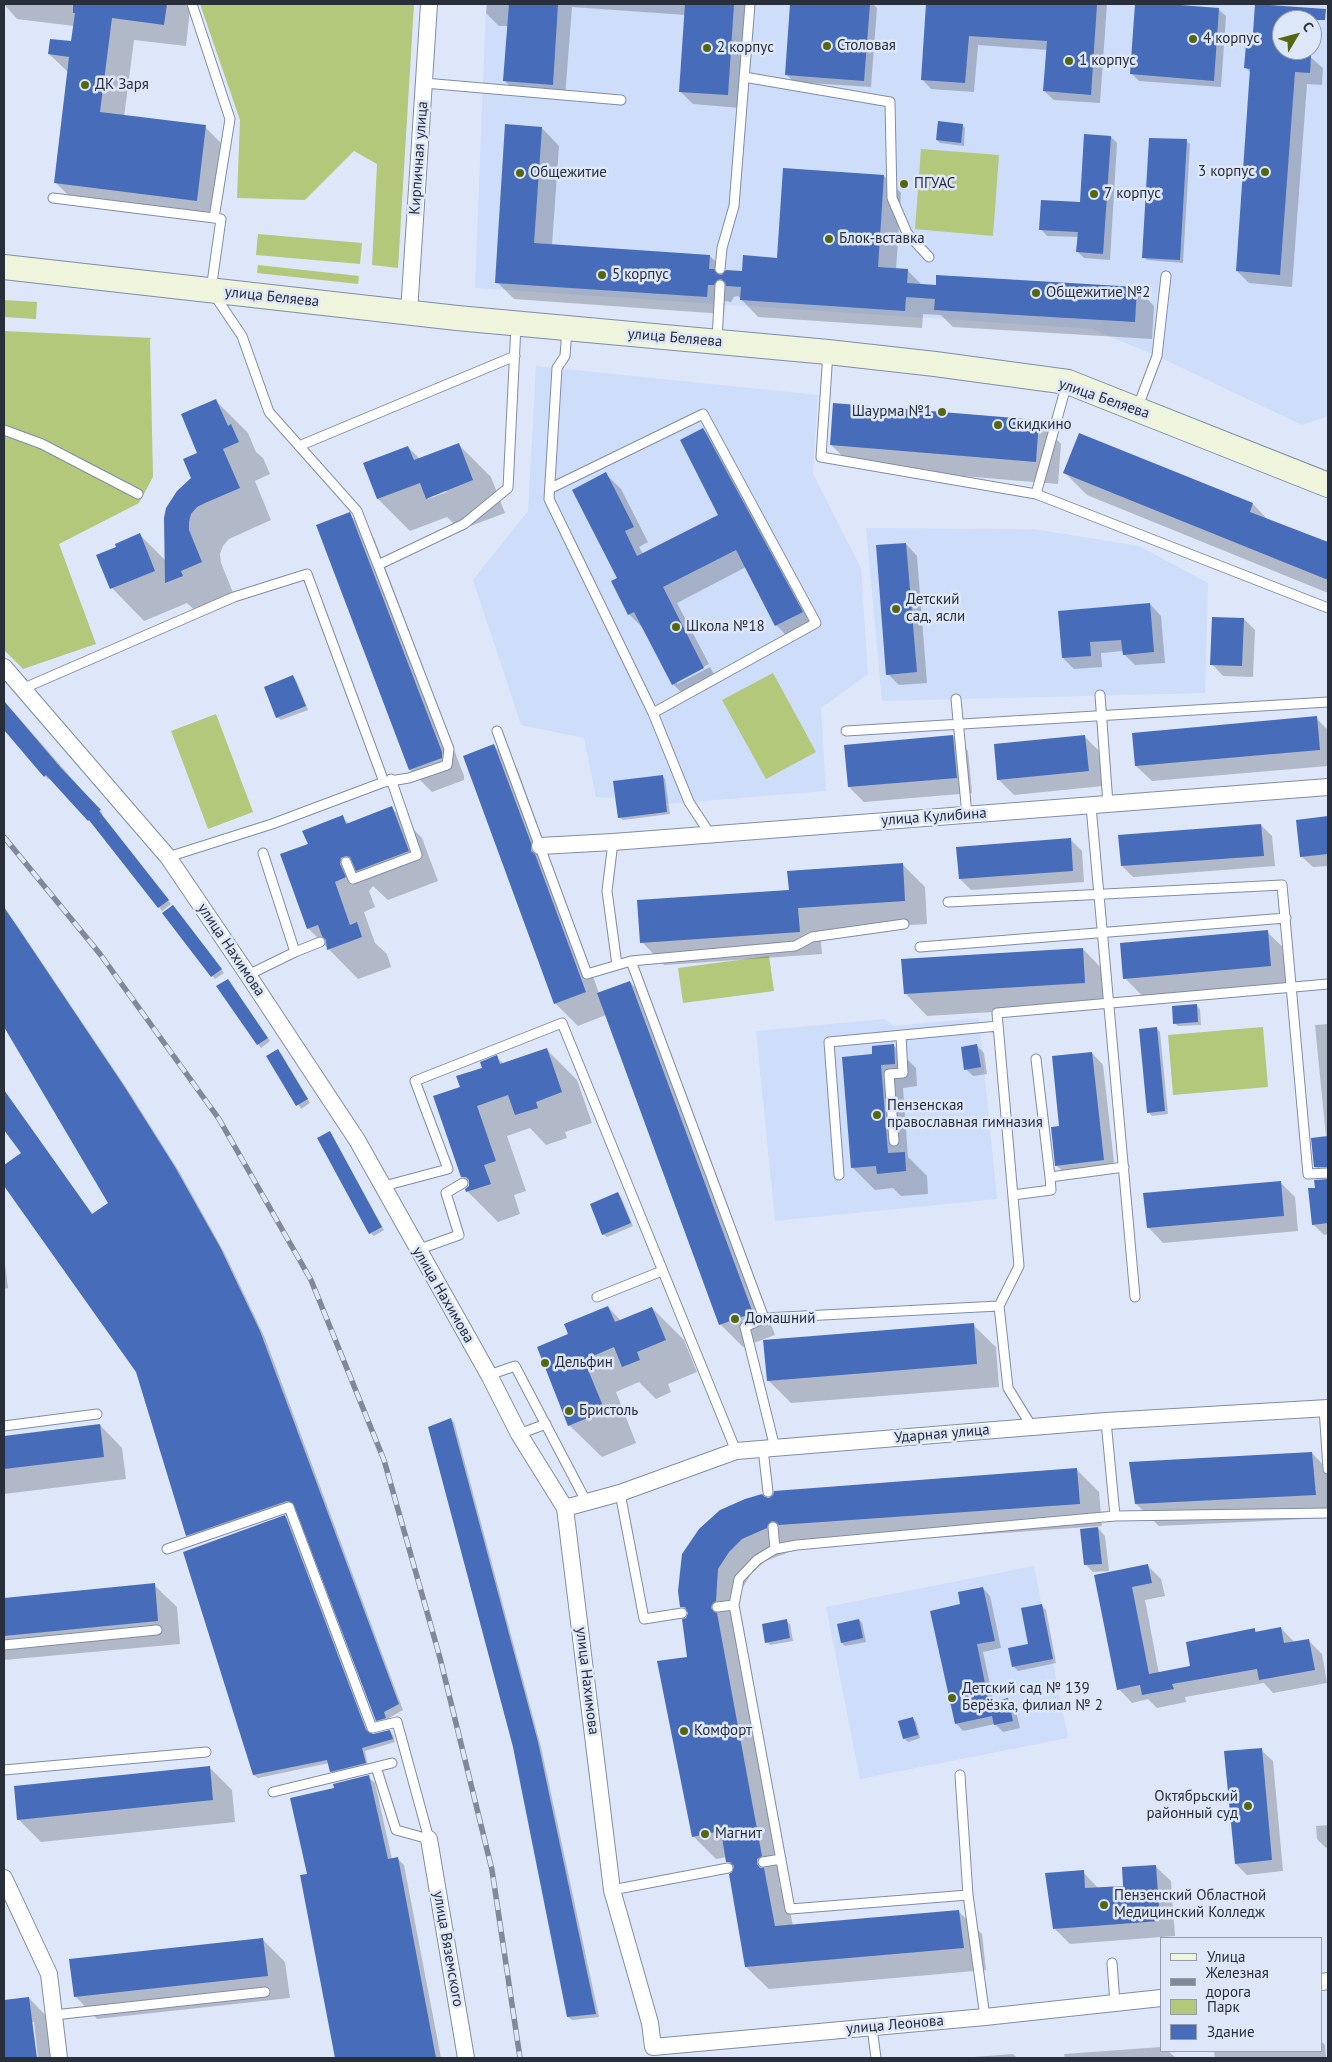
<!DOCTYPE html>
<html>
<head>
<meta charset="utf-8">
<style>
	body { margin:0 }
	#map { position:relative; width:1332px; height:2062px; overflow:hidden; background:#dee7fa; font-family:"PT Sans",sans-serif }
	canvas { display:block }
	.frame { position:absolute; inset:0; border:5px solid #282e3a; pointer-events:none }
	.legend { position:absolute; left:1160px; top:1937px; width:162px; height:115px; box-sizing:border-box; background:#dee7fa; border:1px solid #959dad; margin:0; padding:6px 9px; list-style:none; font-size:15px; color:#282e3a }
	.legend li { display:flex; align-items:center; gap:10px; height:25px }
	.legend b { width:25px; border:1px solid #959dad }
	.north { position:absolute; left:1272px; top:10px; width:50px; height:50px; box-sizing:border-box; background:#dee7fa; border:1px solid #959dad; border-radius:50%; rotate:53deg; font-size:14px; font-weight:700; line-height:20px; text-align:center; color:#282e3a }
	.north::after { content:''; display:block; margin:auto; width:18px; height:22px; background:#546610; clip-path:polygon(50% 0,100% 100%,50% 72%,0 100%) }
</style>
</head>
<body>
<div id="map">
<canvas width="1332" height="2062"></canvas>
<div class="frame"></div>
<ul class="legend">
<li><b style="height:6px;background:#eef5dc"></b>Улица</li>
<li><b style="height:6px;background:#818998"></b>Железная дорога</li>
<li><b style="height:14px;background:#b3c87a"></b>Парк</li>
<li><b style="height:14px;background:#476cb9"></b>Здание</li>
</ul>
<div class="north">С</div>
</div>
<script>
const ctx = document.querySelector('canvas').getContext('2d');
ctx.lineJoin = 'round';
function paint(path, color) { ctx.fillStyle = color; ctx.fill(path, 'evenodd'); }
function strokePath(path, color, width, dash) { ctx.strokeStyle = color; ctx.lineWidth = width; ctx.lineCap = dash ? 'butt' : 'round'; ctx.setLineDash(dash || []); ctx.stroke(path); }
function label(font, color, halo, rows, align = 'center') {
  ctx.font = font + ' "PT Sans",sans-serif'; ctx.lineWidth = 5; ctx.setLineDash([]); ctx.textBaseline = 'middle'; ctx.strokeStyle = halo; ctx.fillStyle = color; for (const [text, x, y, turn = 0] of rows) {
    ctx.save(); ctx.translate(x, y); ctx.rotate((+turn || 0) * Math.PI / 180); ctx.textAlign = isNaN(turn) ? turn : align; if (halo) ctx.strokeText(text, 0, 0); ctx.fillText(text, 0, 0); ctx.restore();
  }
}
paint(new Path2D(`
	M486,4H1328V416L1302,425L1157,356L1092,329L475,288ZM1282,20H1312V50H1282Z
	M536,366L818,395L813,474L861,568L868,674L821,708L826,791L666,804L667,812L618,818L615,798L596,797L584,738L521,725L473,580L528,511Z
	M866,528L1033,529L1139,546L1208,583L1205,693L882,701Z
	M979,1018L997,1199L775,1221L756,1031L884,1019L894,1026Z
	M1034,1566L1068,1738L860,1779L826,1607Z`), '#cdddfa');
paint(new Path2D(`
	M200,4H414L398,268L372,265L377,164L354,151L305,200L237,198L240,120Z
	M921,149L999,155L993,236L915,229Z
	M258,234L362,243L360,264L256,255Z
	M258,265L359,276L358,284L257,273Z
	M4,300L37,302L36,319L4,317Z
	M4,331L152,338L150,339L153,477L139,503L59,544L96,644L23,669L4,650Z
	M773,673L816,752L766,779L722,700Z
	M216,714L253,812L208,829L171,731Z
	M769,956L774,991L683,1003L678,968Z
	M1263,1027L1268,1087L1173,1095L1168,1035Z`), '#b3c87a');
paint(new Path2D(`
	M4,4H185L190,9L186,46L134,40L124,117L205,127L227,149L218,222L78,205L55,182L69,73L49,54L72,43L74,26L17,19Z
	M487,4H748L740,108L693,104L680,91L686,15L572,7L565,97L517,94L504,80L508,26H499L486,13Z
	M792,4H873L877,8L871,87L794,82L786,74Z
	M927,4H1107L1100,103L1054,100L1044,91L1047,50L978,45L974,92L931,89L922,79Z
	M1136,4L1218,9L1226,16L1221,87L1139,81L1132,74Z
	M1256,5L1311,20H1282V50H1309V56L1323,68L1322,85L1307,84L1292,287L1249,283L1237,271L1251,73L1246,68L1254,35Z
	M962,125L965,128L964,146L940,143L937,140Z
	M542,128L559,146L552,245L710,256L726,272H743L778,259L884,176L901,193L896,270H907L923,286L1137,288L1154,306L1152,339L953,327L941,315L923,314L922,328L758,317L738,296L734,297L731,302L725,301L724,314L514,299L497,282Z
	M1111,137L1117,143L1110,260L1084,258L1078,252L1079,237L1047,236L1041,229L1081,203Z
	M1186,141L1190,144L1183,263L1147,260L1144,257Z
	M216,401L248,433L256,452L263,458L270,474L255,481L271,520L229,539L223,546L220,554L221,563L234,595L199,614L187,603L144,621L112,588L98,555L118,547L140,535L166,561Z
	M1039,421L1061,444L1058,484L854,467L831,445Z
	M703,429L718,444L817,627L791,640L776,625L746,567L677,603L709,664L677,681V684L710,667L719,683L688,699L673,684L644,629L629,614L619,578L606,474L621,489L648,542L639,547L643,554L720,515Z
	M458,444L491,477L505,513L460,530L447,517L410,531L378,499L365,464L408,447L420,459ZM445,490L447,492L428,499L427,497Z
	M1065,473L1253,504L1269,521L1328,544V593L1087,495Z
	M349,514L374,538L464,776V780L432,792L410,770Z
	M906,544L917,556L927,683L899,685L888,674Z
	M1150,604L1161,616L1165,663L1135,665L1124,654V651L1101,653L1102,667L1074,669L1063,658Z
	M1244,619L1255,630L1253,677L1223,676L1212,664Z
	M293,677L296,680L308,710L281,720L277,717Z
	M4,701L103,814L101,815L171,904L162,911L159,907L92,824L50,778L48,779L45,776L4,729Z
	M1316,718L1328,730V766L1152,781L1136,766L1134,734Z
	M953,736L968,751L972,793L864,802L849,787Z
	M1085,737L1100,752L1103,786L1014,795L998,779Z
	M494,746L517,768L553,867L554,875L557,879L599,993L630,982L652,1005L775,1335L743,1347L720,1324L606,1015L578,1026L555,1003Z
	M662,776L665,779L670,814L623,820L619,817Z
	M392,808L422,838L438,881L388,900L373,886L369,891L375,907L364,912L375,943L387,954L391,967L358,979L308,928L342,817L349,824ZM341,857H344L337,866Z
	M1328,817V866L1313,867L1301,856L1297,821Z
	M1261,825L1272,836L1275,866L1133,877L1122,866Z
	M1070,839L1082,851L1084,882L971,890L960,879Z
	M902,864L925,887L927,924L820,931L822,954L664,965L642,942L790,891Z
	M4,909L16,924L129,1092L180,1173L225,1254L265,1338L403,1710L389,1718L390,1723L382,1725L377,1720L296,1506H293L192,1540L187,1535L137,1371L4,1184V1166L23,1153L4,1128V1090L93,1215L109,1204L4,1024Z
	M176,910L224,973L215,979L164,914Z
	M1267,932L1290,954L1293,988L1147,1001L1125,978Z
	M1083,949L1105,972L1107,1005L927,1016L905,993Z
	M228,980L270,1041L261,1048L258,1044Z
	M1196,1005L1200,1009L1201,1025L1178,1026L1174,1023Z
	M1328,1024V1177H1325L1315,1167L1326,1137L1315,1025Z
	M1157,1029L1160,1032L1168,1114L1152,1116L1148,1112Z
	M893,1045L916,1068L917,1086L903,1088L908,1157L927,1176L928,1194L901,1196L893,1188L875,1190L852,1167L874,1055Z
	M976,1045L984,1053L987,1074L973,1076L966,1069Z
	M547,1050L577,1080L592,1123L565,1132L567,1138L546,1145L530,1128L507,1136L526,1191L514,1195L520,1214L498,1222L468,1192L467,1189L470,1184L462,1176V1088L496,1057L504,1064Z
	M1092,1053L1103,1065L1115,1171L1068,1176L1056,1165L1061,1127Z
	M281,1054L310,1103L301,1109L268,1057Z
	M330,1133L384,1230L374,1236L370,1233Z
	M1328,1180V1234L1324,1235L1313,1224L1316,1181Z
	M1280,1182L1295,1197L1298,1231L1163,1243L1148,1227Z
	M618,1194L621,1197L633,1226L607,1237L603,1234Z
	M4,1256L8,1288L4,1289Z
	M608,1307L621,1321L652,1308L684,1340L697,1372L668,1384L671,1392L656,1399L639,1382L616,1392L636,1443L602,1457L569,1425L570,1335Z
	M973,1325L996,1347L999,1387L791,1403L768,1380Z
	M451,1419L454,1422L541,1747L599,2017L572,2020L568,2017Z
	M100,1425L122,1448L126,1479L4,1494V1437Z
	M1312,1453L1328,1470V1518L1159,1526L1136,1504Z
	M1077,1470L1099,1492L1102,1526L803,1547L765,1561L751,1574L740,1592L738,1623L734,1627L733,1631L740,1637L784,1879L780,1882L779,1885L786,1892L793,1926L959,1912L982,1934L986,1970L769,1989L746,1967L735,1869L728,1861L727,1857L716,1859L693,1836L688,1658L687,1618L689,1614L682,1606L765,1499Z
	M285,1516L288,1520L368,1733L373,1735L389,1732L393,1735L395,1742L365,1751L368,1766L334,1774L331,1771L329,1763L258,1778L254,1775L185,1552Z
	M1098,1528L1105,1536L1109,1571L1093,1572L1086,1565Z
	M1148,1566L1161,1579L1165,1596L1145,1600L1159,1674L1192,1667L1254,1629L1258,1633L1281,1628L1294,1642L1308,1640L1322,1654L1327,1683L1273,1693L1264,1683L1185,1697L1186,1702L1157,1708L1148,1699L1132,1703L1119,1689L1096,1576Z
	M154,1585L177,1607L180,1644L4,1660V1599Z
	M983,1588L990,1596L1001,1648L983,1652L994,1703L1007,1700L1015,1707L1020,1728L1003,1732L995,1724L963,1731L956,1723L962,1605Z
	M1041,1605L1046,1610L1056,1663L1018,1671L1013,1666L1029,1645Z
	M859,1620L862,1623L866,1642L845,1646L842,1643Z
	M786,1621L790,1624L793,1641L770,1645L767,1642Z
	M912,1718L916,1722L920,1738L908,1742L904,1738Z
	M1261,1750L1273,1761L1283,1871L1247,1875L1236,1864Z
	M209,1767L232,1790L235,1822L41,1842L18,1819Z
	M368,1777L375,1783L392,1859L397,1858L404,1865L441,2058H337L302,1876L309,1875L335,1789Z
	M1328,1825V1847L1326,1848L1317,1839L1316,1826Z
	M1155,1866L1171,1881L1175,1936L1070,1944L1055,1929L1083,1872L1099,1889L1124,1887Z
	M263,1940L285,1962L290,1998L97,2019L75,1996Z
	M29,1998L51,2021L56,2058H38L34,2022H31L36,2058H4V2001Z
	M1321,2041L1325,2045L1326,2058H1215L1214,2051H1321Z
	M1161,2047V2051H1168L1176,2058H1065L1064,2054Z
	M1013,2054L1017,2058H960Z`), '#0003');
paint(new Path2D(`
	M73,4H167L164,25L112,18L100,112L206,125L197,201L54,183L69,57L48,54L50,39L71,41L75,13H73Z
	M509,4H558L553,85L503,81Z
	M685,4H734L728,95L679,92Z
	M790,4H870L864,81L785,75Z
	M926,4H1097L1091,95L1043,91L1047,41L969,36L965,83L921,80Z
	M1135,4H1167L1219,8L1214,81L1130,74Z
	M1255,4L1326,9L1325,20H1282V50H1296V54L1311,55L1310,73L1295,72L1280,275L1236,271L1250,69L1244,68L1247,33H1253Z
	M938,121L963,124L961,143L936,140Z
	M505,124L542,127L534,243L710,255L709,269H714L717,274L722,275L726,270L742,271L743,255L777,258L783,168L884,175L878,267L908,269L907,283L936,285V275L1137,287L1135,322L934,310L935,299L906,297L905,311L740,300L741,287L726,286L725,282L721,279L717,280L714,285H708L707,297L495,283Z
	M1084,134L1111,136L1103,254L1076,252L1078,232L1039,230L1041,200L1080,202Z
	M1149,138L1187,139L1180,260L1142,258Z
	M216,399L228,426L231,424L239,442L223,449L240,488L205,503L197,507L191,514L189,522V530L202,562L181,571L183,576L165,583L164,518L166,508L177,491L191,478L183,459L197,453L181,414Z
	M833,403L1039,420L1036,462L830,445Z
	M703,428L803,612L775,626L736,550L663,587L704,668L672,685L634,612L628,615L611,581L617,578L572,490L606,472L634,527L625,531L637,556L718,515L680,440Z
	M1079,433L1253,503L1250,512L1328,542V580L1063,473Z
	M459,443L473,480L426,499L420,483L377,499L363,463L408,446L414,460Z
	M350,512L442,752V758L409,770L316,525Z
	M140,533L155,571L110,589L96,555L116,547L115,544Z
	M906,543L917,672L886,675L876,545Z
	M1150,603L1154,652L1123,655L1121,640L1090,642L1091,656L1062,658L1058,611Z
	M1212,617L1244,618L1242,666L1210,665Z
	M293,675L306,706L276,718L264,687Z
	M4,701L61,768L101,810L99,811L169,900L158,908L89,820L88,821L46,775L44,777L4,730Z
	M1317,716L1320,750L1135,766L1132,733Z
	M953,735L957,778L848,787L844,745Z
	M1085,735L1089,771L997,780L994,744Z
	M494,744L531,843V851L535,854L586,992L554,1004L463,756Z
	M663,775L667,812L618,818L613,781Z
	M392,806L409,851L356,871L350,857L346,856L341,858L340,864L346,877L335,882L350,925L357,922L362,937L327,950L326,940L322,936L318,925L307,929L280,854L308,844L302,831L343,815L346,824Z
	M1328,816V854L1300,857L1296,820Z
	M1261,824L1264,856L1121,866L1118,835Z
	M1071,838L1073,871L959,879L956,847Z
	M903,863L905,901L798,908L800,932L640,943L637,900L789,890L787,871Z
	M173,905L222,969L211,977L162,913Z
	M4,907L124,1086L175,1167L220,1247L260,1331L399,1704L384,1712L386,1718L376,1721L293,1503L287,1501L186,1536L136,1372L4,1186V1165L21,1153L4,1130V1090L92,1214L108,1203L4,1027Z
	M1268,930L1271,966L1123,979L1120,943Z
	M1083,948L1085,983L904,994L901,959Z
	M228,979L268,1038L257,1045L216,986Z
	M630,981L753,1313L719,1325L597,993Z
	M1197,1004L1198,1022L1173,1024L1172,1006Z
	M1157,1027L1165,1111L1147,1113L1139,1029Z
	M894,1044L895,1064L881,1065L888,1153L905,1152L906,1171L877,1174L876,1166L851,1168L842,1057L872,1054V1046Z
	M977,1044L981,1067L964,1070L961,1047Z
	M547,1048L562,1092L536,1102L538,1108L515,1115L508,1095L477,1106L496,1161L484,1165L491,1184L466,1192L465,1189L469,1186V1180L466,1177H461L433,1096L460,1087L456,1076L482,1068L480,1062L497,1055L500,1064Z
	M278,1049L308,1099L296,1106L266,1056Z
	M1092,1052L1104,1160L1055,1166L1051,1127L1059,1126L1052,1056Z
	M330,1131L382,1227L369,1234L317,1138Z
	M1328,1136V1167H1314L1311,1138Z
	M1328,1179V1223L1312,1225L1308,1188H1315L1314,1180Z
	M1281,1181L1284,1216L1147,1228L1143,1193Z
	M618,1192L631,1223L602,1235L590,1204Z
	M608,1306L615,1322L652,1307L666,1340L637,1352L640,1360L622,1367L614,1347L584,1360L605,1411L568,1426L537,1347L568,1334L564,1324Z
	M974,1323L977,1364L767,1381L763,1340Z
	M451,1418L538,1742L596,2014L567,2017L513,1747L428,1427Z
	M100,1424L104,1457L4,1469V1436Z
	M1312,1452L1316,1495L1135,1504L1129,1462Z
	M1077,1468L1080,1504L779,1525L776,1522L772,1521L768,1524L767,1528L742,1539L729,1552L718,1569L716,1601L712,1604L711,1608L714,1612L717,1613L762,1856L757,1859V1864L760,1868H764L775,1926L959,1910L964,1948L745,1967L729,1874L732,1872L734,1866L730,1862H726L721,1831L692,1837L657,1661L687,1657L682,1619L686,1618L688,1613L685,1607H680L678,1591L682,1554L699,1529L720,1510L745,1499L762,1494L765,1497L769,1498L773,1495L774,1491Z
	M285,1515L366,1730L373,1734L390,1730L393,1739L362,1748L366,1763L330,1772L327,1760L253,1775L183,1552Z
	M1098,1527L1102,1564L1084,1565L1080,1529Z
	M1148,1564L1152,1583L1132,1587L1149,1674L1190,1666L1186,1642L1255,1628V1632L1281,1627L1284,1643L1309,1639L1315,1670L1259,1680L1257,1669L1172,1684L1174,1689L1142,1695L1140,1685L1117,1690L1094,1575Z
	M155,1583L158,1621L4,1636V1598Z
	M983,1587L995,1641L977,1644L989,1703L1008,1698L1013,1721L994,1725L992,1716L955,1724L930,1611L960,1604L958,1592Z
	M1042,1604L1053,1659L1012,1667L1008,1648L1028,1644L1021,1608Z
	M787,1619L790,1638L765,1643L762,1624Z
	M859,1619L863,1638L841,1643L837,1624Z
	M913,1717L918,1735L903,1739L898,1721Z
	M1262,1748L1272,1860L1235,1864L1224,1751Z
	M210,1766L213,1800L17,1820L14,1786Z
	M369,1775L388,1859L398,1857L436,2058H335L300,1875L307,1874L290,1798L334,1788L333,1784Z
	M1156,1865L1160,1921L1053,1929L1045,1873L1084,1870L1085,1888L1123,1886L1122,1867Z
	M263,1938L268,1976L74,1997L69,1959Z
	M29,1997L37,2058H4V2000Z`), '#476cb9');
const lane = new Path2D(`
	M192,4L230,119L214,218L221,219L211,290L242,336L269,412L357,511L378,565
	M744,77L890,102L892,198L907,233L929,257
	M424,83L621,100
	M53,198L214,218
	M720,269L722,248L734,206L750,4
	M567,329L565,356L557,368L549,499L653,713L689,802L710,834
	M717,340L720,285
	M828,352L821,457L1036,494
	M1067,383L1036,494L1328,608
	M1137,409L1157,356L1166,276
	M4,430L42,444L138,494
	M299,446L515,356
	M551,488L703,414L816,623L653,713
	M22,689L234,597L307,574L384,782L272,824L168,857
	M1100,695L1108,804
	M956,699L967,815
	M497,731L587,974L631,961L764,1318L745,1327L775,1448
	M846,731L1328,702
	M384,782L409,778L447,765L449,749L378,565L464,524L508,488L516,325
	M1091,806L1135,1297
	M613,842L607,891L617,965
	M346,862L353,879L417,855L391,779
	M948,902L1282,885L1308,1174L1328,1173
	M920,947L1286,918
	M295,952L320,942
	M631,961L795,946L812,937L904,924
	M248,975L295,952L263,853
	M1036,1059L1050,1177
	M894,1141L889,1074L903,1073L901,1036
	M839,1175L829,1042L998,1026
	M384,1186L448,1169L415,1081L562,1023L736,1451
	M1013,1195L1051,1190L1050,1177L1124,1167
	M417,1250L459,1235L446,1193L463,1183
	M597,1297L662,1271
	M999,1306L1019,1266L997,1013L1328,984
	M764,1318L999,1306L1008,1388L1032,1427
	M489,1375L515,1366L587,1503
	M1324,1408L1328,1469
	M1106,1421L1115,1516L1328,1513
	M4,1426L97,1414
	M519,1434L546,1424
	M763,1449L768,1492
	M620,1493L644,1619L682,1613
	M773,1527L775,1549
	M167,1549L289,1507L372,1728L397,1722L429,1839
	M717,1607L734,1605
	M4,1645L157,1630
	M376,1767L392,1763
	M4,1770L206,1752
	M960,1775L968,1895
	M273,1792L376,1767L396,1830L429,1839
	M763,1862L781,1859
	M612,1890L728,1868
	M1112,1963L1115,2003
	M54,2015L265,1992
	M985,2017L968,1895L790,1909L734,1605L739,1579L757,1560L775,1549L797,1545L1115,1516
	M872,2028L876,2058`);
const street = new Path2D(`
	M409,312L429,4
	M4,667L168,857L248,975L357,1140L489,1375L519,1434L565,1508L612,1890L650,2023L653,2047L985,2017L1161,1998
	M540,846L613,842L1328,787
	M565,1508L620,1493L736,1451L1106,1421L1328,1408
	M429,1839L466,2058
	M4,1878L49,1974L59,2058
	M1321,1982L1328,1981`);
const secondary = new Path2D(`
	M4,267L457,318L828,352L935,364L1068,382L1328,485`);
strokePath(lane, '#7f8da9', 11);
strokePath(street, '#7f8da9', 18);
strokePath(secondary, '#7f8da9', 26);
strokePath(lane, '#fff', 9);
strokePath(street, '#fff', 16);
strokePath(secondary, '#eef5dc', 24);
const rail = new Path2D(`
	M4,837L100,954L219,1119L311,1280L384,1460L440,1658L492,1870L520,2058`);
strokePath(rail, '#818998', 5.5);
strokePath(rail, '#dee7fa', 4, [11]);
for (const [x, y, r, color] of [
	[1193,39,5,"#546610"],
	[827,46,5,"#546610"],
	[707,48,5,"#546610"],
	[1069,61,5,"#546610"],
	[85,85,5,"#546610"],
	[1265,172,5,"#546610"],
	[520,173,5,"#546610"],
	[904,184,5,"#546610"],
	[1094,194,5,"#546610"],
	[829,239,5,"#546610"],
	[602,275,5,"#546610"],
	[1036,293,5,"#546610"],
	[942,412,5,"#546610"],
	[998,425,5,"#546610"],
	[896,609,5,"#546610"],
	[676,627,5,"#546610"],
	[877,1115,5,"#546610"],
	[735,1319,5,"#546610"],
	[545,1363,5,"#546610"],
	[569,1411,5,"#546610"],
	[952,1698,5,"#546610"],
	[684,1731,5,"#546610"],
	[1248,1806,5,"#546610"],
	[705,1834,5,"#546610"],
	[1104,1905,5,"#546610"]
]) { const dot = new Path2D(); dot.arc(x, y, r, 0, 2 * Math.PI); ctx.fillStyle = color; ctx.fill(dot); strokePath(dot, '#dee7fa', 2); }
label('15px', '#282e3a', '#dee7fa', [
	["4 корпус",1203,39],
	["Столовая",837,46],
	["2 корпус",717,48],
	["1 корпус",1079,61],
	["ДК Заря",95,85],
	["3 корпус",1255,172,"right"],
	["Общежитие",530,173],
	["ПГУАС",914,184],
	["7 корпус",1104,194],
	["Блок-вставка",839,239],
	["5 корпус",612,275],
	["Общежитие №2",1046,293],
	["Шаурма №1",932,412,"right"],
	["Скидкино",1008,425],
	["Детский",906,600],
	["сад, ясли",906,617],
	["Школа №18",686,627],
	["Пензенская",887,1106],
	["православная гимназия",887,1123],
	["Домашний",745,1319],
	["Дельфин",555,1363],
	["Бристоль",579,1411],
	["Детский сад № 139",962,1689],
	["Берёзка, филиал № 2",962,1706],
	["Комфорт",694,1731],
	["Октябрьский",1238,1797,"right"],
	["районный суд",1238,1814,"right"],
	["Магнит",715,1834],
	["Пензенский Областной",1114,1896],
	["Медицинский Колледж",1114,1913]
], 'left');
label('15px', '#282e3a', '#dee7fa', [
	["Кирпичная улица",419,158,-86],
	["улица Беляева",272,297,6],
	["улица Беляева",675,338,5],
	["улица Беляева",1104,399,19],
	["улица Кулибина",934,817,-4],
	["улица Нахимова",231,950,56],
	["улица Нахимова",443,1295,60],
	["Ударная улица",942,1434,-5],
	["улица Нахимова",587,1681,83],
	["улица Вяземского",448,1949,80],
	["улица Леонова",895,2025,-5]
]);
</script>
</body>
</html>
